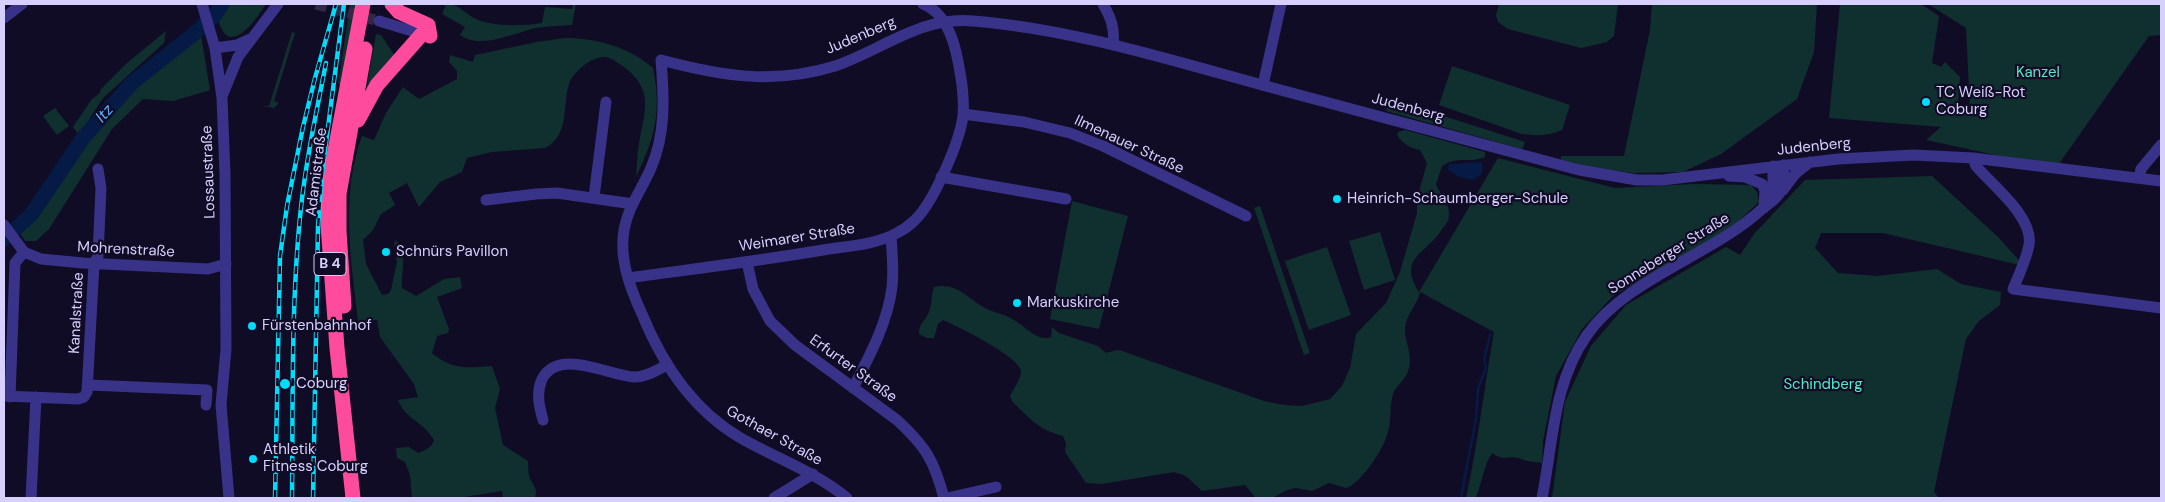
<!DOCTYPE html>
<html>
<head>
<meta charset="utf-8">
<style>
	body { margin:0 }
	#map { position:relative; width:2165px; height:502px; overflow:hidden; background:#110c25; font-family:"DM Sans",sans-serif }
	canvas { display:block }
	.frame { position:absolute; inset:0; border:5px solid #d7d0ff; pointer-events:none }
</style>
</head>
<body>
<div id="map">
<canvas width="2165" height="502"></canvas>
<div class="frame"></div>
</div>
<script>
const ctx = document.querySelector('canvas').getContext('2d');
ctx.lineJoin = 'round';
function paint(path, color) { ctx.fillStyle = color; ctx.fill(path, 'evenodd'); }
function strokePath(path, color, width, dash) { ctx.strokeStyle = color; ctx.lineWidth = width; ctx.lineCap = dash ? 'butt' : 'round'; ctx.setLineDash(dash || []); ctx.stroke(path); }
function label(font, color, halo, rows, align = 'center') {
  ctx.font = font + ' "DM Sans",sans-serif'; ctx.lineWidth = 4.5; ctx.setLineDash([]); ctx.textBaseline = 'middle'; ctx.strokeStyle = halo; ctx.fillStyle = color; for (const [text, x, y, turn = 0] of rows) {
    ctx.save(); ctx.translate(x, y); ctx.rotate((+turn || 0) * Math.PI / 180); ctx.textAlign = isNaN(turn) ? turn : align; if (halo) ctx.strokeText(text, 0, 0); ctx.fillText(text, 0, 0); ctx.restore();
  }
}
paint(new Path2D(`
	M214,4H266C260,13 239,47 225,34C219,28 217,12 214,4Z
	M350,4H355L342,84H338Z
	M446,4C460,4 466,15 478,20C498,27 521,26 542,23L545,7L572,9L573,4H576L572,25C560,26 548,26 536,28C514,33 480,50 460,35L465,27L442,14Z
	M1499,4H1618L1614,36L1607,42L1581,48L1508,29L1498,22L1496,15Z
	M1652,4H1817L1814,52L1797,99L1721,154L1683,172L1634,173L1587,167L1561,160V156H1624L1650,30Z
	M1840,4H1921L1939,16L1932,63L1941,67L1945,62L1960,77L1958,103L1970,109L1966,28L1928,4H2161V35L2149,36L2056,168L1926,140L1941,127L1829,118Z
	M200,29L210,90L173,101L143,99L112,129L49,229L36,241H25L16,228C44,204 60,169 82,139C115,95 158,62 200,29Z
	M166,31L164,43L103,98L79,135L73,127L92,99L99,94L101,89L127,63Z
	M292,32L295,33L274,101L279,103L274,108L263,106H269Z
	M376,34L381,35L395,56L365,98Z
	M565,38C597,38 629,47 653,68C662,112 655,137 636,177C637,166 637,154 639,143C645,110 655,88 621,65C617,62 610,57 604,57C591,57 573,72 569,84C562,106 570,135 545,148L492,152L467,158L462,172L440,182L419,207L407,183L389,193L395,205L381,214L373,230L363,240L366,264L382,295L388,294L391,290L397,262L394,243L396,240C408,255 401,271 402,288L416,296L444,279L460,277L462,288L437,297L449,329L448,333L437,336L432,353C452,370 467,368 492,366L500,389L495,408L503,445L528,461C528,466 528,471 529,475C531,484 539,488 535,498H503L502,491L458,498H412L410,475L405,462L397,458L396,448L409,447L418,453C425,450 432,448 434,440C423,421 406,420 398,400L418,397L414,384L380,337L377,320L358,321C351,259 340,196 362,136L374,140L386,113L403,87L419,99L457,79V71L449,62L450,55L473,62L475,55L537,42Z
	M1452,66L1570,105L1562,130C1549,136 1535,136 1522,134L1439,105Z
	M1388,105L1428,111L1525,142L1522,149L1386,111Z
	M55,108L69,126L57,135L43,116Z
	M1405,130L1485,152V157C1469,164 1458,155 1442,166L1436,184C1440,195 1450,203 1449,216C1449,221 1445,225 1442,229C1427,254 1397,257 1419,292L1498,158L1615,188L1694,184L1751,185L1757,192L1759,202L1730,229L1613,296L1582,329L1556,376L1543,441L1542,463C1532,462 1527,461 1518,458C1506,455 1505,462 1492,453L1487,462L1476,498H1466C1478,444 1484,388 1494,332L1420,292C1418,304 1407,313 1405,327C1404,340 1413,355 1409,368C1407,379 1395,386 1393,394C1389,407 1392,422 1387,435C1383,450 1360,484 1346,488L1329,483L1312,491L1296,488L1287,490L1274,497H1255L1245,485L1202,491L1186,476L1174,472L1102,484L1086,483L1065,452L1066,443L1063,436C1039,430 1029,418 1012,401L1010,396C1013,390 1021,379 1021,371C1020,357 957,326 943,320L938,324L934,338H927L919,334C919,322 925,322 929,312C932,304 931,295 934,287C958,281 969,301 989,310C997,313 1006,315 1014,320C1025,326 1037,342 1051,337L1052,327L1059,333L1098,346L1106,353L1117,350L1122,351L1264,401L1284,405L1302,406L1330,399L1342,386L1350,368L1356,334L1386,303L1400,272L1417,213V199L1427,163L1420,150C1410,148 1403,144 1397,135L1398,132Z
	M1932,176L1999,238L2024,266L1883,233H1821L1815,248L1838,273L1877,276L1937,269L1961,284L2001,292L2000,305L1979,321L1966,339L1934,492L1939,498H1552L1565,402L1591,346L1626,305L1726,247L1740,255L1754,234L1805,180Z
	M1072,201L1128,216L1099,329L1050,319Z
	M1260,206L1310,353L1304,355L1254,208Z
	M1380,232L1395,280L1364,290L1349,241Z
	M1327,247L1351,315L1309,330L1285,261Z`), '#0f302f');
paint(new Path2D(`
	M1482,162C1483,173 1482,176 1472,180L1459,177L1448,170L1449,164Z`), '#051b45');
strokePath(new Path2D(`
	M1461,498L1476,418L1478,389L1484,373L1486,367L1484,360L1490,334`), '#051b45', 2.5);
strokePath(new Path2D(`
	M4,239L31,215L83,138L132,83L200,29L215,15L222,4`), '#051b45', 15);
strokePath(new Path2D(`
	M316,4L379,21`), '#2f2946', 11, [11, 5.5]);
strokePath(new Path2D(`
	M202,4L215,48L222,98L225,174L226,349L221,405L229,498
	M1103,4C1111,18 1115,28 1113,45
	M4,18L22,4
	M379,21L422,34
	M215,48L237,45L250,39
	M1263,85L1281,4
	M223,94L238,57L278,4
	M963,114L1024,122L1070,133L1103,146L1246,216
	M1973,158L1976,166C1992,185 2034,217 2029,245C2026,260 2019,275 2013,289L2161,308
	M1729,176L1745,177L1762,184L1765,190L1764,208
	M941,177L1066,199
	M2139,178L2141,169L2161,145
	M1783,190L1795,174L1810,162
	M594,197L606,102
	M486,200L536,194L557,193L633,204
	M1768,200L1773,182V166
	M4,225L24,252L41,259L83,263L208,269L226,264
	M747,262L753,289L770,321L795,345L897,420C926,447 934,460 944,498
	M628,278C693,269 758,261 823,250C847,246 875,245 897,233C903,230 910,225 915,220C933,203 957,147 962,122C965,109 963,97 962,85C958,57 952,15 923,4
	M89,385L207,390L206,405
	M853,388C869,357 888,322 892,287C894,270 892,253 891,236
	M4,396L78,399L84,397L87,392L94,264L98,256L101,188L98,169
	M10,397L15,263L24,252
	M543,420C539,406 536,393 542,379C559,347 609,376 635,377C647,377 657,370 667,365
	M31,498L36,397
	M774,498L813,474
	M847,498C814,471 775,458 739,437C692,409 662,363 642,314C630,288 619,259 624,230C628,207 642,189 651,168C666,134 664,96 661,60C721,76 774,85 835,66C882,50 921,16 973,21C1071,29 1167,59 1262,85C1367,114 1473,142 1579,170L1637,180H1662L1838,159L1914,155L1973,158L2161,181
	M947,498L996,487
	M1542,498C1553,443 1553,383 1587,335C1627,278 1711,256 1762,209C1769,203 1777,199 1781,191C1785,183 1784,174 1783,165`), '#383388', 11);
strokePath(new Path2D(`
	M392,4L399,12L428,25L430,36
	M358,120L377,85L422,34
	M344,306L339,231V194L365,49
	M353,498L337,348L328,225L329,191L333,161L363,4`), '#ff4b9d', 15);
const rail = new Path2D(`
	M275,498L280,256L287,206L303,127L315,78L336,4
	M292,498C293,406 291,308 300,217C305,165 316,114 326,63
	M313,498L318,227L322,174L344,4`);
strokePath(rail, '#00dcfb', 4.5);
strokePath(rail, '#110c25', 2.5, [8]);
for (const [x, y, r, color] of [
	[1926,102,5,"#00dcfb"],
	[1337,199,5,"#00dcfb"],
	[386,252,5,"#00dcfb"],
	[1017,303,5,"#00dcfb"],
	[252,326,5,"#00dcfb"],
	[285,384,6,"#00dcfb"],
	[253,459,5,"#00dcfb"]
]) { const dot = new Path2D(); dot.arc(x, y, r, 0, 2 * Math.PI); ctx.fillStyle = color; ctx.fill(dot); strokePath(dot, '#110c25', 2); }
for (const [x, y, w] of [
	[330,264,32]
]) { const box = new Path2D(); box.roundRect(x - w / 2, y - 11.5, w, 23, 4); ctx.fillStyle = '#110c25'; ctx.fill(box); strokePath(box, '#d7d0ff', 1); }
label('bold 14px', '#d7d0ff', null, [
	["B 4",330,264]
]);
label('15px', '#d7d0ff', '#110c25', [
	["Judenberg",861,36,-23],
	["Judenberg",1408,108,15],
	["Ilmenauer Straße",1129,145,25],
	["Judenberg",1814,147,-6],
	["Lossaustraße",209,172,-92],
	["Adamistraße",317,172,-83],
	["Weimarer Straße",797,238,-9],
	["Mohrenstraße",126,250,3],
	["Sonneberger Straße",1669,254,-32],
	["Kanalstraße",77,313,-87],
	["Erfurter Straße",853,369,36],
	["Gothaer Straße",774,436,29]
]);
label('15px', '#52eac7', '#110c25', [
	["Kanzel",2038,73],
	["Schindberg",1823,385]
]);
label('15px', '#d7d0ff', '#110c25', [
	["TC Weiß-Rot",1936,93],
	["Coburg",1936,110],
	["Heinrich-Schaumberger-Schule",1347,199],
	["Schnürs Pavillon",396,252],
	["Markuskirche",1027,303],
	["Fürstenbahnhof",262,326],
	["Coburg",296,384],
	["Athletik",263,450],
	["Fitness Coburg",263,467]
], 'left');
label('italic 16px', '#5eb1ff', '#110c25', [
	["Itz",105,114,-48]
]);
</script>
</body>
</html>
